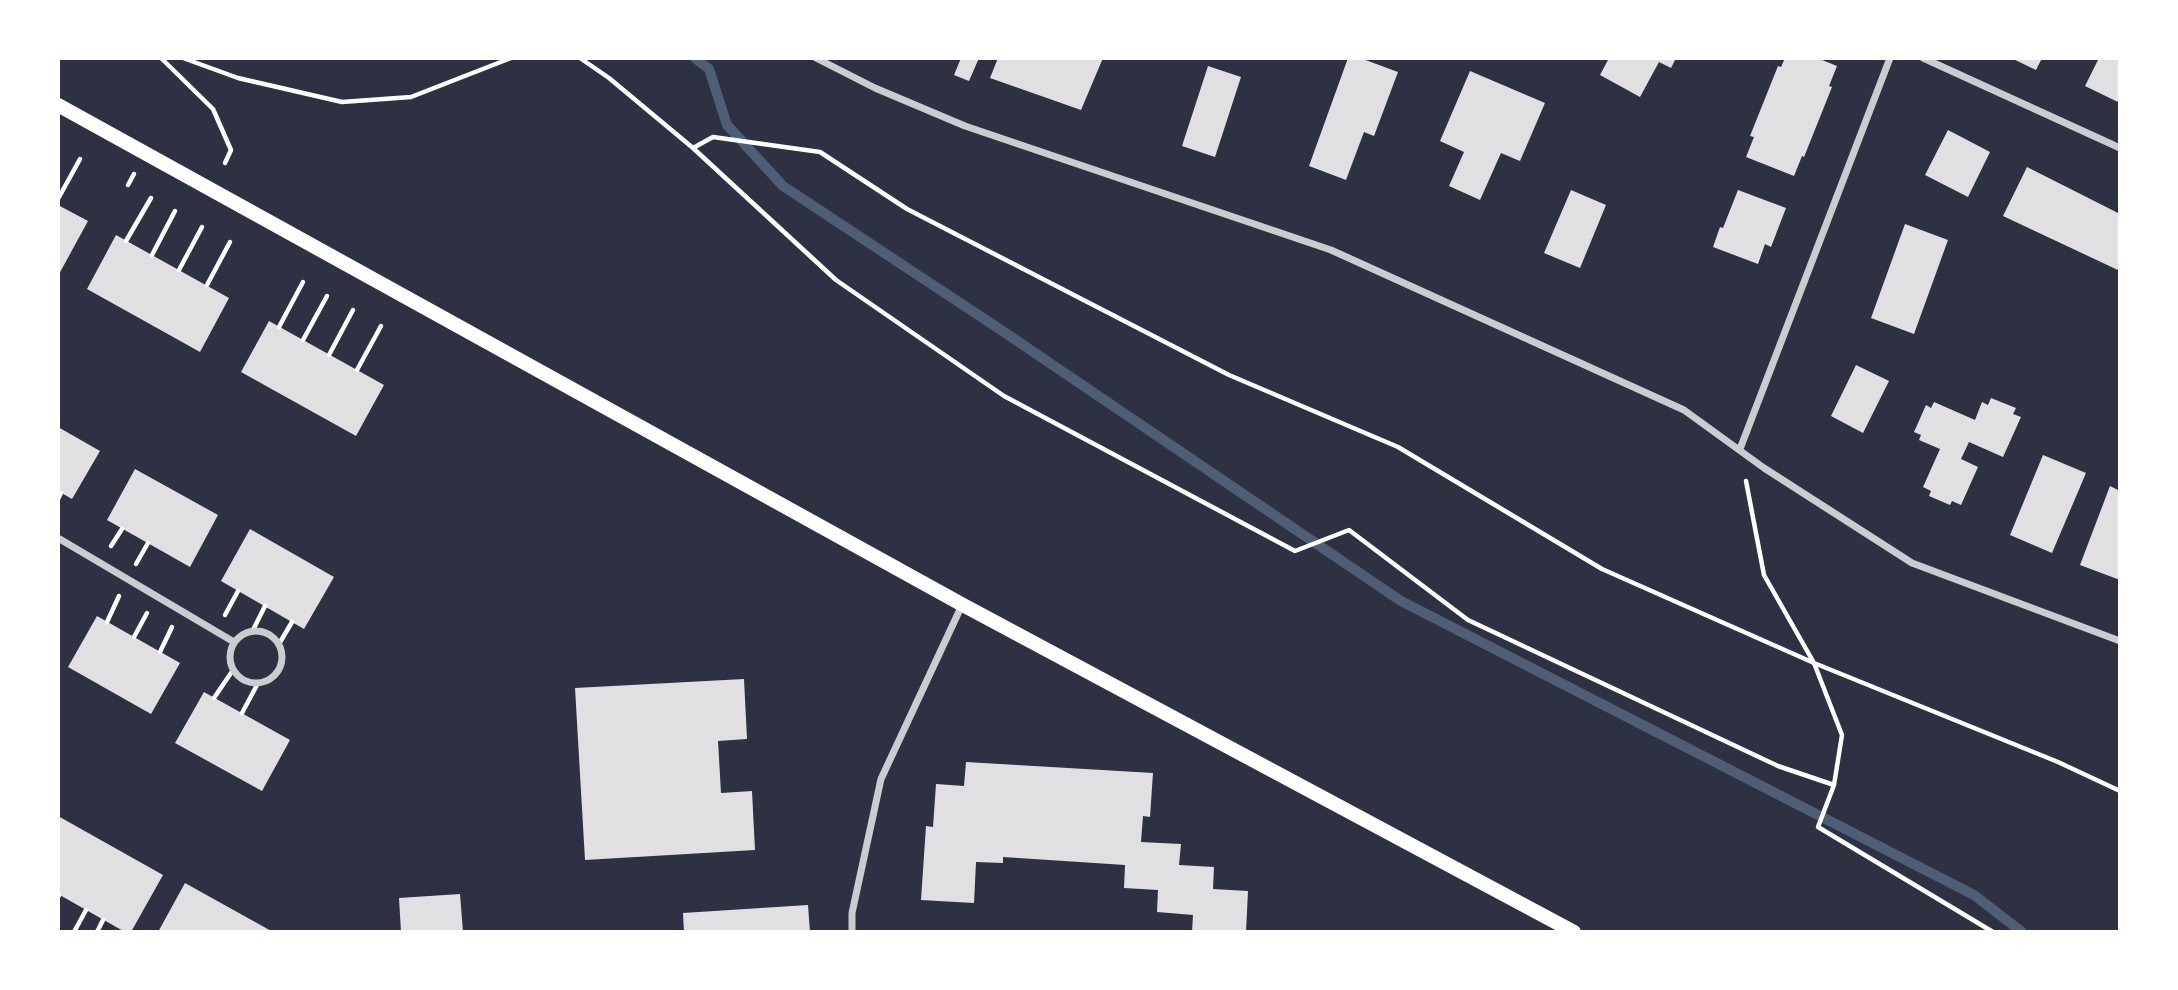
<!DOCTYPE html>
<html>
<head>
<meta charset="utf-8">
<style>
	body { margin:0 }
	#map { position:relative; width:2178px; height:990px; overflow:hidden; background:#2d3142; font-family:"Public Sans",sans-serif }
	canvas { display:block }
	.frame { position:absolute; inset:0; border:60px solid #fff; pointer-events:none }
</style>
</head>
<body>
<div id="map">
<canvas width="2178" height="990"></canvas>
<div class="frame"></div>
</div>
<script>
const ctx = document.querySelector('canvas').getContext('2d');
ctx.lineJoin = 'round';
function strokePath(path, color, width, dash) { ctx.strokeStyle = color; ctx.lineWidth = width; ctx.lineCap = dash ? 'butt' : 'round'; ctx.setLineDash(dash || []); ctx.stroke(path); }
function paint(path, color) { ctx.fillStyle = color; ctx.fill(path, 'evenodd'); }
strokePath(new Path2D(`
	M695,58L709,69L727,125L783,186L1004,332L1401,601L1974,895L2022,932`), '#4f5d75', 10);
paint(new Path2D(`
	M961,58H979L969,81L954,75Z
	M998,58H1103L1081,110L990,78Z
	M1348,58H1360L1398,72L1374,136L1364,132L1346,180L1309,166Z
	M1609,58H1676L1671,68L1659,62L1640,97L1600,75Z
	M1785,58H1817L1837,66L1829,86L1832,87L1804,157L1802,156L1794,176L1746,157L1754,137L1750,136L1778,66L1781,67Z
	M2011,58H2042L2036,70Z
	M2099,58H2120V103L2085,86Z
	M1208,66L1241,77L1215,157L1182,146Z
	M1470,71L1545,103L1520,161L1501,153L1480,200L1449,186L1464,152L1440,141Z
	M1948,130L1990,152L1968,197L1925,175Z
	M2027,167L2120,214V271L2003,216Z
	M1571,190L1606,205L1580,268L1544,253Z
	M1738,190L1786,208L1771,247L1765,244L1758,264L1713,247L1720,227L1723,228Z
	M58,205L88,221L58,276Z
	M1905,224L1948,240L1914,334L1871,318Z
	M116,235L229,298L200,352L87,289Z
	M269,321L384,385L356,436L241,372Z
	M1856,365L1889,381L1863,433L1831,416Z
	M1991,398L2016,408L2013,414L2021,417L2003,457L1969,442L1961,459L1978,467L1961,505L1952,501L1950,505L1929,496L1931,491L1923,487L1940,449L1919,440L1921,435L1914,432L1926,405L1931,408L1934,402L1975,420L1982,402L1988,405Z
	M58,427L100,451L72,499L58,491Z
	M2043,455L2086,473L2052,553L2010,535Z
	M135,469L218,515L190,567L107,520Z
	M2110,486L2120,491V580L2080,565Z
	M250,529L334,577L304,629L221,581Z
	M97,616L180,663L151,714L68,667Z
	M744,679L747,739L718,741L721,793L752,791L755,850L585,860L575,688Z
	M204,692L290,740L262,791L175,743Z
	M966,762L1153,773L1150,817L1143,816L1141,842L1181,844L1179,865L1214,867L1213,889L1248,891L1246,932H1192L1193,915L1157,912L1158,890L1124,888L1125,865L1003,857V863L976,862L974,903L921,900L926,826L933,827L936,784L964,786Z
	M58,816L163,875L131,932H125L58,894Z
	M185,883L273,932H158Z
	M460,894L463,932H401L399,898Z
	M808,905L810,932H684L683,913Z`), '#e0e0e3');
strokePath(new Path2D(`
	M161,58L213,109L231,150L225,163
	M183,58L238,78L342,102L411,97L511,58
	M580,58L609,78L693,148L836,280L1004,396L1295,551L1349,530L1468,620L1778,766L1834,785
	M693,148L713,137L820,152L907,209L1229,375L1398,447L1602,569L1814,663L2058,762L2120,791
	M128,185L134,174
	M58,199L80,159
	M126,241L151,198
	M152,255L175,211
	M179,270L202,227
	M207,285L230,242
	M279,327L303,282
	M303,340L327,296
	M329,355L353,310
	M357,370L381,326
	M1746,481L1764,575L1814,663L1842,735L1834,785L1818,827L1993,932
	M58,499L61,493
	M111,546L122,529
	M136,564L148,543
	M225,615L238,591
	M107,622L119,596
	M253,630L265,606
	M134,637L147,613
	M279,644L292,622
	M160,652L172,627
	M214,698L233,670
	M242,713L257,685
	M58,897L59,895
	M74,932L86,910
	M97,932L103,920`), '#fff', 4.5);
strokePath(new Path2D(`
	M816,58L875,88L965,126L1331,250L1684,410L1764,468L1912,563L2120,641
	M1923,58L2120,148
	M1740,449L1890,58
	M58,538L234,642
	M230 657a26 26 0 1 1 52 0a26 26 0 1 1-52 0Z
	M852,932V913L881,779L962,605`), '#caccd0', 7);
strokePath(new Path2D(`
	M58,105L963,605L1574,932`), '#fff', 14);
</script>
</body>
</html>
